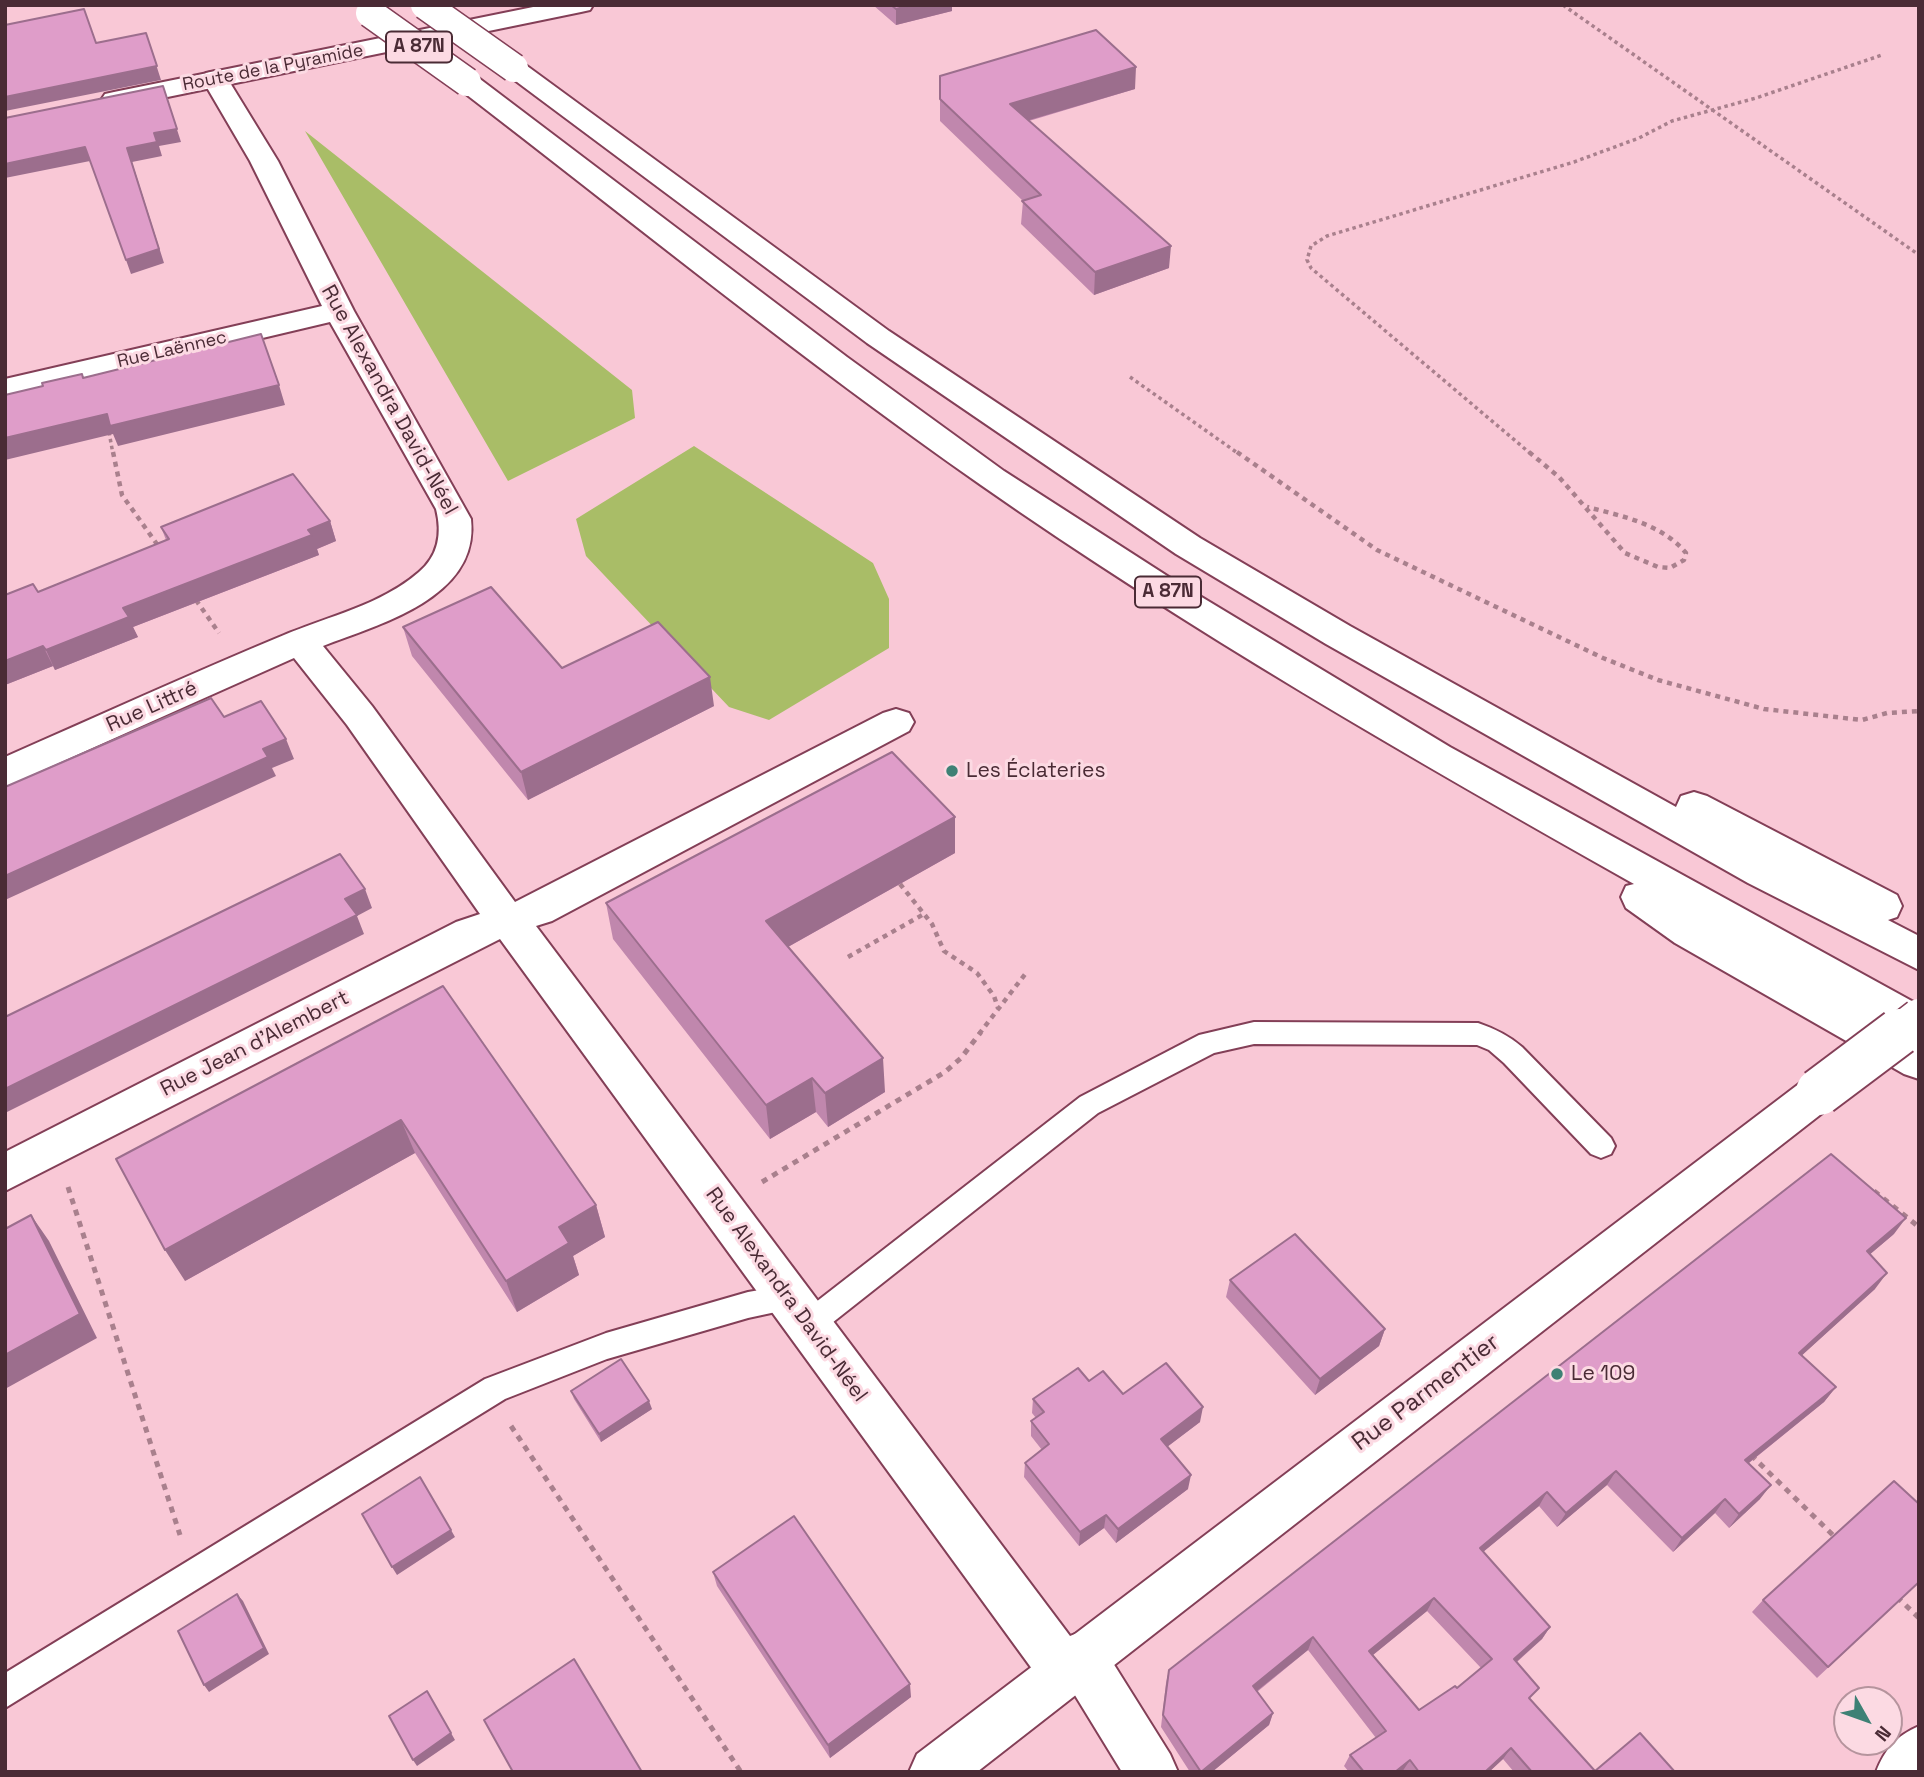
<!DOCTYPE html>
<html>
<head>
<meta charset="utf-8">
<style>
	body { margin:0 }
	#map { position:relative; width:1924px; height:1777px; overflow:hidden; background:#f9c8d6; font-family:"Space Grotesk",sans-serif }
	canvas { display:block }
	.frame { position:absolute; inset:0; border:7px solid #4a2b35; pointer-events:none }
	.north { position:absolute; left:1833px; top:1686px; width:70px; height:70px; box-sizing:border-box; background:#fcdae3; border:2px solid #b5949d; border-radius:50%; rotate:130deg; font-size:19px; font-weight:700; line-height:28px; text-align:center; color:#4a2b35 }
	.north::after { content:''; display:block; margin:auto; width:24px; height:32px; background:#3e8175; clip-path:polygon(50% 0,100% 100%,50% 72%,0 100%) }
</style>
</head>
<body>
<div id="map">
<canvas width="1924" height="1777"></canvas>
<div class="frame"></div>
<div class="north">N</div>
</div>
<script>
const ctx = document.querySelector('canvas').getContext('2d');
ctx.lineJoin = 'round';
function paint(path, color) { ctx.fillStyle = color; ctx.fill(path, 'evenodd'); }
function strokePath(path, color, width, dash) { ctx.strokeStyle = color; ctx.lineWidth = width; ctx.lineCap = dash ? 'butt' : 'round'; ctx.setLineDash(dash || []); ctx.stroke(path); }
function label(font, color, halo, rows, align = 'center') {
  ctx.font = font + ' "Space Grotesk",sans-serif'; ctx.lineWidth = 6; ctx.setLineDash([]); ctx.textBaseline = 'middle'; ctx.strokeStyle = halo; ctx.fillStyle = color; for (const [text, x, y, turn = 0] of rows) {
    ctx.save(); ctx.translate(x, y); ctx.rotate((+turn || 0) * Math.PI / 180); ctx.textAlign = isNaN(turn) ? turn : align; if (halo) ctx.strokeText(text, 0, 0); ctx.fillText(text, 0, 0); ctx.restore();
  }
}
paint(new Path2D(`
	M305,131L632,390L635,418L508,481Z
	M694,446L873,563L889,599V648L769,720L729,707L586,556L576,519Z`), '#a9bd67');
const lane = new Path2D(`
	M1254,1022L1478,1023C1495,1029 1508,1035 1522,1047L1611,1138L1615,1146L1611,1154L1601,1158L1591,1154L1504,1063L1489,1050L1477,1045L1254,1044L1214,1053L1098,1113L818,1334L808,1338L798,1334L794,1325L798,1316L1080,1097L1199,1035Z
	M789,1285L799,1289L803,1298L799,1307L748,1318L607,1359L505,1399L5,1708V1673L485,1379L606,1333L748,1292Z`);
const street = new Path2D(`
	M215,71L224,73L278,161L354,311L471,519C480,598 379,624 323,646L372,706L515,902L883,713L896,709L909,713L914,722L909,731L552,921L536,926L1070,1636L1080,1632L1098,1639L1170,1754L1178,1772H1122L1073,1692L1064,1695L1046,1688L500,939L5,1191V1152L456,922L480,914L347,725L294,658L5,787V757C98,716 190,674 284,635C329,616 381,605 419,572C439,555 442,533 436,509L330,322L5,399V379L322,306L250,161L202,79L206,73Z
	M1919,1726V1772H1876C1885,1749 1896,1736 1919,1726Z`);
const secondary = new Path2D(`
	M543,5H593L590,10L581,12L114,108L105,106L101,100L105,94L114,92Z
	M1819,1074L1834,1080L1840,1092L1834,1104L977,1772H909L917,1754L1804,1080Z`);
const highway = new Path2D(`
	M514,60L523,63L889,331L1200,538L1350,626L1676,807L1681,796L1694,792L1707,796L1897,895L1902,906L1897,917L1888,920L1919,936V970L1748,883L1326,644L1176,554L867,343L505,73L501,68L505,63Z
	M467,74L476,76L847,357L1004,471L1175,581L1450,747L1919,1005V1079L1904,1074L1675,943L1626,908L1621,897L1626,886L1634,884C1412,759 1190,631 981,485C802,360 631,221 458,88L454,82L458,76Z`);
strokePath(lane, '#833f57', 4);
strokePath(street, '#833f57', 4);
strokePath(secondary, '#833f57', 4);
strokePath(highway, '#833f57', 4);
strokePath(new Path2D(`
	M1563,5L1919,255
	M1130,377L1239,454
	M109,432L113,454
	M1531,454L1311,268L1307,260L1311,246L1327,236L1574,162L1639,138L1672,121L1756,98L1882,55`), '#a9808d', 3.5, [3.5, 3.5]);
strokePath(new Path2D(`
	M113,452L122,495L159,547
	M1237,452L1377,550L1603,658L1658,680L1764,709L1862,720L1887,713L1919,711
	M1529,452L1559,477L1625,553L1658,567L1670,568L1684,560L1686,553C1662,524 1622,516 1587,507
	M196,600L219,633
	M900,884L932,924L944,951L977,973L994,996L998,1008
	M848,957L924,914
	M979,1034L1026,973`), '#a9808d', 4.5, [5, 5]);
strokePath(new Path2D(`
	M762,1182L945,1072L961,1058L981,1032
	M68,1187L180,1535
	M1874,1191L1919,1227
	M511,1426L741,1772
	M1751,1455L1838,1540
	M1897,1597L1919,1618`), '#a9808d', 5, [6, 6]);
paint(lane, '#fff');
paint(street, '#fff');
paint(secondary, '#fff');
paint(highway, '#fff');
const secondaryBridgeFar1 = new Path2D(`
	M1897,1034L1919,1017`);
const secondaryBridge = new Path2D(`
	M1819,1092L1899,1032`);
const highwayBridge = new Path2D(`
	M425,5L514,68
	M370,13L467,82`);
strokePath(secondaryBridgeFar1, '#833f57', 39, []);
strokePath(secondaryBridge, '#833f57', 50, []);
strokePath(highwayBridge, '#833f57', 31, []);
strokePath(secondaryBridgeFar1, '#fff', 36);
strokePath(secondaryBridge, '#fff', 46);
strokePath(highwayBridge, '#fff', 28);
paint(new Path2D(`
	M873,5H952V11L896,25Z
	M940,76L1135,89L1029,121L1169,268L1094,295L1021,224L1023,201L940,121Z
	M330,521L336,541L317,549L319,555L133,627L138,637L55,670L53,666L5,685V595L38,592L166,540L161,527Z
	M403,627L562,668L714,706L528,800L412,656Z
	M955,817V853L788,947L885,1092L828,1127L816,1112L770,1139L613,939L606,903Z
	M443,986L596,1205L605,1237L573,1256L579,1275L517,1312L415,1153L185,1281Z
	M1894,1234L1870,1254L1875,1289L1802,1355L1836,1387L1824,1402L1749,1463L1760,1499L1729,1528L1715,1513L1673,1552L1607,1485L1557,1527L1539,1506L1483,1552L1550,1627L1542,1639L1517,1662L1531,1700L1595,1771L1675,1772H1514L1503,1759L1489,1772H1349L1344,1766L1350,1755L1376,1738L1308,1650L1257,1692L1273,1713L1269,1725L1212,1772H1190L1161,1727L1166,1683L1169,1670ZM1427,1611L1481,1668L1457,1688L1419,1710L1373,1655Z
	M1230,1280L1385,1329L1379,1346L1315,1395L1226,1297Z
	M1089,1381L1200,1422L1167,1447L1188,1489L1116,1543L1104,1528L1079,1546L1024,1477L1025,1463L1042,1450L1031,1436V1421L1036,1418L1032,1413L1033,1399Z
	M571,1391L652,1409L601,1442L574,1399Z
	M713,1572L911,1697L830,1758L717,1586Z
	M1919,1582L1817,1678L1752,1612L1763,1600Z`), '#c087ad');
paint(new Path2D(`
	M911,5H952V11L896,25V9Z
	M146,33L161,80L5,111V97Z
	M1136,67L1135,89L1009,126L1010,104Z
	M163,86L181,142L159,146L162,156L132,162L164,263L131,274L126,260L127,148L154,133Z
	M85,147L90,161L5,178V164Z
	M1171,246L1169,268L1094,295L1095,272Z
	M279,385L285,405L118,446L113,434L5,460V438L107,414Z
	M330,521L336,541L317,549L319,555L133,627L138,637L55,670L46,650L123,608Z
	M43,646L53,666L5,685V661Z
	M710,677L714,706L528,800L521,772Z
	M286,739L294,759L272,768L276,776L5,900V876L263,749Z
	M955,817V853L770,957L766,921Z
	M365,889L372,908L357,916L364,934L5,1113V1089L345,899Z
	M883,1058L885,1092L828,1127L825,1093Z
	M812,1078L816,1112L770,1139L766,1105Z
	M401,1120L415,1153L185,1281L165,1250Z
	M596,1205L605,1237L573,1256L579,1275L517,1312L506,1281L559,1227Z
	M31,1215L49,1241L97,1338L5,1389V1355Z
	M1906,1218L1894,1234L1855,1267L1867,1251Z
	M1887,1273L1875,1289L1788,1368L1799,1353Z
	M1385,1329L1379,1346L1315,1395L1320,1379Z
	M1836,1387L1824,1402L1735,1474L1745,1460Z
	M649,1401L652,1409L601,1442L599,1434Z
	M1203,1407L1200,1422L1159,1453L1161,1439Z
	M1616,1471L1607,1485L1557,1527L1566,1513Z
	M1191,1475L1188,1489L1116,1543L1118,1529Z
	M1771,1485L1760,1499L1729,1528L1739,1514Z
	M1547,1492L1539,1506L1472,1561L1480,1548Z
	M1725,1499L1715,1513L1673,1552L1682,1538Z
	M1106,1515L1104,1528L1079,1546L1080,1532Z
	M451,1530L455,1537L397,1575L392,1567Z
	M237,1594L243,1601L269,1654L209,1692L204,1685Z
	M1434,1598L1427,1611L1363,1663L1369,1651Z
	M1550,1627L1542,1639L1506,1671L1514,1659Z
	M1313,1637L1308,1650L1248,1698L1253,1686Z
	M910,1684L911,1697L830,1758L828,1745Z
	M431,1698L455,1740L417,1766L413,1760Z
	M1273,1713L1269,1725L1212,1772H1202Z
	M1511,1748L1503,1759L1489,1772H1485Z
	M1410,1760L1402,1772H1395Z`), '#9c6e8d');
const building = new Path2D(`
	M891,5H911L896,9Z
	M84,9L96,43L146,33L157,66L5,97V25Z
	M1096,30L1136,67L1010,104L1171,246L1095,272L1022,201L1041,195L940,99V76Z
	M163,86L177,129L154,133L157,142L127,148L159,249L126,260L85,147L5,164V118Z
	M261,334L279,385L110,426L107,414L5,438V395L43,386L42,383L82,374L83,378Z
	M293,474L330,521L308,530L312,535L123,608L129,617L46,650L43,646L5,661V595L33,584L38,592L169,539L161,527Z
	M491,587L562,668L658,622L710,677L521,772L403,627Z
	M211,698L224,717L261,701L286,739L263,749L268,757L5,876V787Z
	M892,752L955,817L766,921L883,1058L825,1093L812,1078L766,1105L606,903Z
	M340,854L365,889L345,899L357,915L5,1089V1017Z
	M443,986L596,1205L559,1227L569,1243L506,1281L401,1120L165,1250L116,1159Z
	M1831,1154L1906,1218L1867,1251L1887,1273L1799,1353L1836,1387L1745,1460L1771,1485L1739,1514L1725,1499L1682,1538L1616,1471L1566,1513L1547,1492L1480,1548L1550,1627L1514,1659L1539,1688L1529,1698L1595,1771L1640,1733L1675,1772H1532L1511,1748L1485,1772H1419L1410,1760L1395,1772H1364L1350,1755L1386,1731L1313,1637L1253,1686L1273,1713L1201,1772L1163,1715L1169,1670ZM1434,1598L1492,1659L1457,1688L1455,1686L1419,1710L1369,1651Z
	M31,1215L80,1314L5,1355V1229Z
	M1295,1234L1385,1329L1320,1379L1230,1280Z
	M621,1359L649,1401L599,1434L571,1391Z
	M1166,1363L1203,1407L1161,1439L1191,1475L1118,1529L1106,1515L1080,1532L1025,1463L1049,1444L1031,1421L1044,1412L1033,1399L1078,1368L1089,1381L1103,1371L1123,1394Z
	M420,1477L451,1530L392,1567L362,1514Z
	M1894,1481L1919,1504V1582L1828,1667L1763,1600Z
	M794,1516L910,1684L828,1745L713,1572Z
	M237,1594L264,1648L204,1685L178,1631Z
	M574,1659L642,1772H513L484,1720Z
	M427,1691L451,1733L413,1760L389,1716Z`);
paint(building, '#df9dc9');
strokePath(building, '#9c6e8d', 2);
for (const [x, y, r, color] of [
	[952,771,7,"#3e8175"],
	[1557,1374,7,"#3e8175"]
]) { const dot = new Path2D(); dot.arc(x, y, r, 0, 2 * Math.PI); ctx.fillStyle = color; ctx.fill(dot); strokePath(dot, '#fcdae3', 2.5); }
label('18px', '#4a2b35', '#fcdae3', [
	["Route de la Pyramide",273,68,-11],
	["Rue Laënnec",172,350,-13]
]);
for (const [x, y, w] of [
	[419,47,66],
	[1168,592,66]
]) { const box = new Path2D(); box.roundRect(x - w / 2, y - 15.5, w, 31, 5); ctx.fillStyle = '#fcdae3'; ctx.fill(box); strokePath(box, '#4a2b35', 2); }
label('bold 19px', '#4a2b35', null, [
	["A 87N",419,47],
	["A 87N",1168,592]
]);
label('21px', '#4a2b35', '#fcdae3', [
	["Rue Alexandra David-Néel",389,400,61],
	["Rue Littré",152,707,-24],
	["Rue Jean d'Alembert",255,1044,-27],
	["Rue Alexandra David-Néel",786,1295,54]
]);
label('21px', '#4a2b35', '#fcdae3', [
	["Les Éclateries",966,771],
	["Le 109",1571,1374]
], 'left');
label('24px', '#4a2b35', '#fcdae3', [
	["Rue Parmentier",1426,1393,-37]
]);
</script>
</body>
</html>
